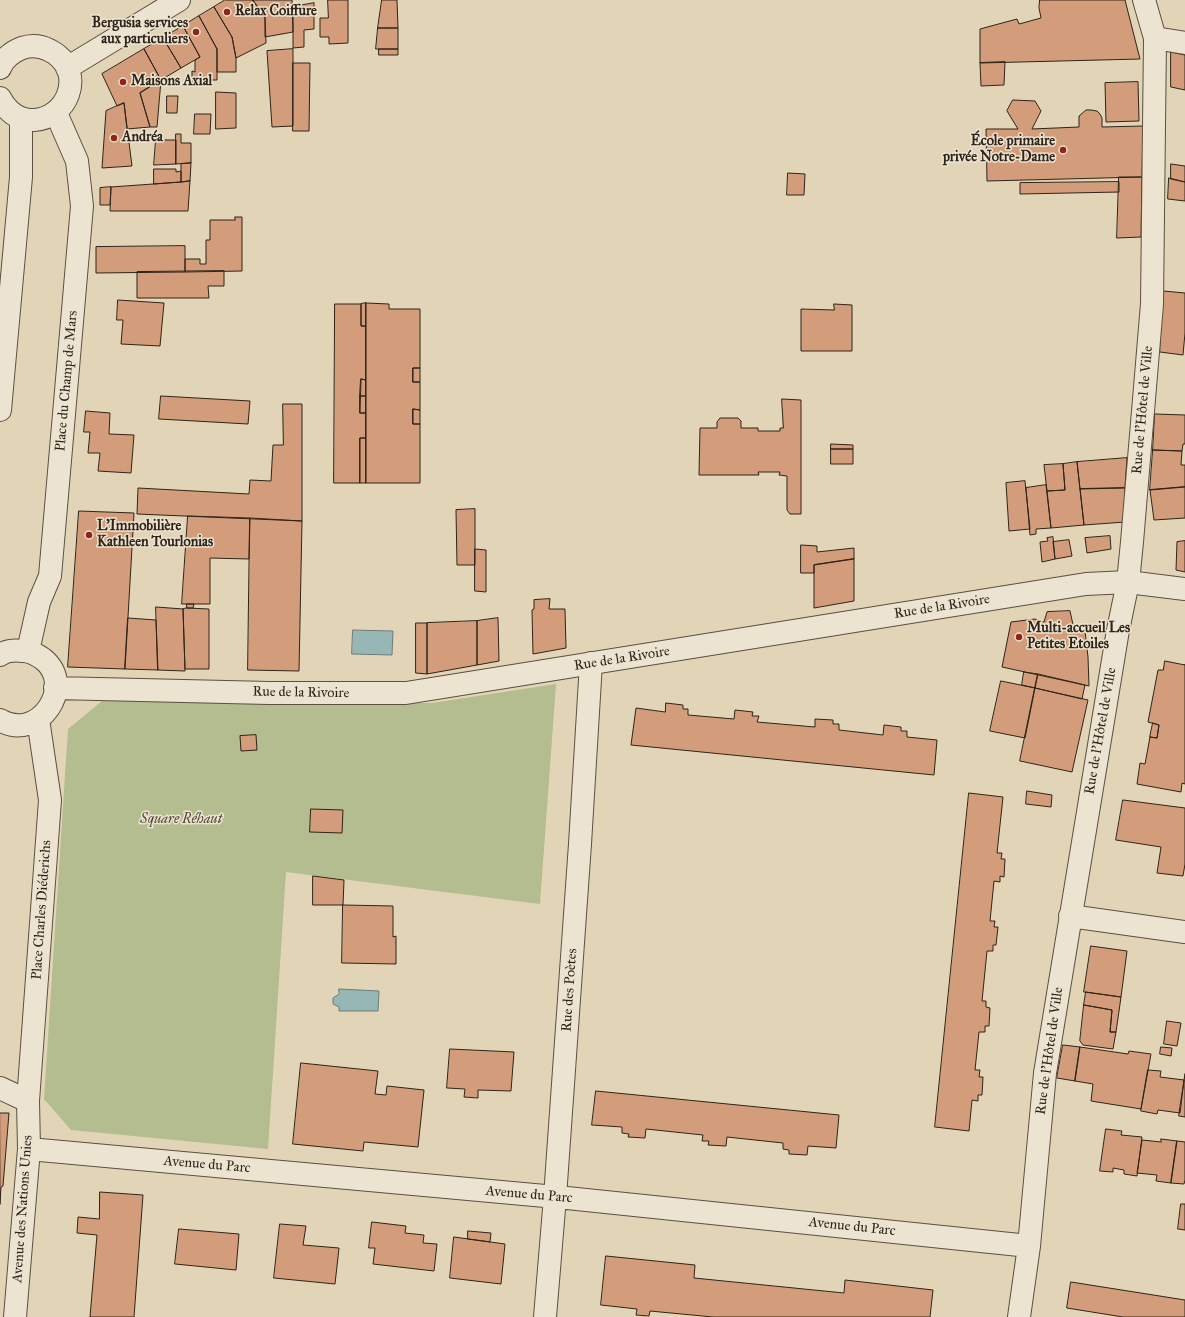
<!DOCTYPE html>
<html>
<head>
<meta charset="utf-8">
<style>
	body { margin:0 }
	canvas { display:block; background:#e2d4b7 }
</style>
</head>
<body>
<canvas width="1185" height="1317"></canvas>
<script>
const ctx = document.querySelector('canvas').getContext('2d');
ctx.lineJoin = 'round';
function paint(path, color) { ctx.fillStyle = color; ctx.fill(path, 'evenodd'); }
function strokePath(path, color, width, dash) { ctx.strokeStyle = color; ctx.lineWidth = width; ctx.lineCap = dash ? 'butt' : 'round'; ctx.setLineDash(dash || []); ctx.stroke(path); }
function label(font, color, halo, rows, align = 'center') {
  ctx.font = font + ' "IM FELL Great Primer",serif'; ctx.lineWidth = 3; ctx.setLineDash([]); ctx.textBaseline = 'middle'; ctx.strokeStyle = halo; ctx.fillStyle = color; for (const [text, x, y, turn = 0] of rows) {
    ctx.save(); ctx.translate(x, y); ctx.rotate((+turn || 0) * Math.PI / 180); ctx.textAlign = isNaN(turn) ? turn : align; if (halo) ctx.strokeText(text, 0, 0); ctx.fillText(text, 0, 0); ctx.restore();
  }
}
paint(new Path2D(`
	M556,684L540,904L286,872L268,1149L71,1130L44,1099L68,729L102,701L432,703Z`), '#b3bd8f');
const water = new Path2D(`
	M353,630L393,631L392,655L352,654Z
	M339,989L379,991L378,1011H339V1007L333,1004V998L339,994Z`);
paint(water, '#96b7b5');
strokePath(water, '#6d7c77', 1);
const building = new Path2D(`
	M225,0H253L265,18L266,43L236,58L232,37L214,7Z
	M253,0H292L293,32L265,37V18Z
	M328,0H348V43L329,44V37H320V18H328Z
	M382,0H397L398,28H378Z
	M1040,0H1125L1140,59L980,63V29L1017,19L1019,24L1041,18L1039,8Z
	M314,3V29L304,30V47L293,48V7Z
	M214,7L232,37L236,58V72H217V49L199,16Z
	M199,16L217,49V80H200L199,85H192V71L195,72V60L200,57L183,26Z
	M183,26L200,57L181,68L163,38Z
	M378,28H398V49H376Z
	M163,38L181,68L161,80L144,49Z
	M144,49L161,80L140,93L150,127L127,129L124,103L117,106L102,74Z
	M293,49V126L272,127L267,51Z
	M379,49H398V55H379Z
	M1171,52L1185,55V90L1171,87Z
	M1005,62L1004,85L981,86L980,63Z
	M293,63H310L309,131H293Z
	M161,80L157,127H150L140,93Z
	M1138,82L1139,121L1106,122L1105,83Z
	M216,92L236,93V128L216,129Z
	M167,96H178L177,113H167Z
	M1013,100L1035,101L1041,111L1032,129L1079,127V116L1086,110H1091L1097,111L1100,114L1102,118V127L1143,126L1142,177L987,181L986,129H1018L1007,111Z
	M124,103L132,166L102,168L106,111Z
	M195,114H211L210,134H194Z
	M176,134H181V143H191V163L176,164Z
	M156,140H176V164L154,165Z
	M191,163L190,181L181,182V164Z
	M1171,164L1185,166V182L1171,179Z
	M154,169H176V172L181,171V182L154,184Z
	M788,173L805,174L804,195H787Z
	M1119,177H1142L1141,237L1117,238Z
	M1169,178L1185,182V201L1168,199Z
	M190,181L188,211H110L111,187L181,182Z
	M1119,182V192L1020,194V183Z
	M111,187L110,205H100V188Z
	M235,217H242V271L185,272V259H200V264H206V240H210V220H235Z
	M185,246V272L96,273V247Z
	M224,271V286H208L209,298H137V272Z
	M1163,291L1185,293V333L1183,355L1160,352Z
	M118,300L164,303L160,346L121,344L123,320H117Z
	M366,303L389,304V309H420V368H413V382H420V410L413,409V424H420V483H366Z
	M366,303V326H361V304Z
	M335,304H361V326H366V380L361,379L360,413H366V438H360V483H334Z
	M834,304L852,305V351H801V309L834,310Z
	M413,368H420V382H413Z
	M361,379L366,380V396H360Z
	M161,396L250,401L248,424L159,419Z
	M360,396H366V413H360Z
	M782,399L801,400V514H790L787,510V476L779,475L780,472H758L759,475H699L700,428H717V422L720,418H738L741,421V428H758V431H780V428H783Z
	M283,404H302V521L137,514L138,488L249,494L250,480L271,481L273,445H283Z
	M413,409L420,410V424H413Z
	M86,411L110,413L109,434L134,435L131,473L98,471L100,453H88L90,432H84Z
	M1155,414L1185,415V444H1183L1182,451L1153,450Z
	M360,438H366V483H360Z
	M831,444L853,445V449H831Z
	M831,449H853V464H831Z
	M1153,450L1182,451L1181,465H1185V487L1150,490Z
	M1127,458L1125,488L1080,489L1077,462Z
	M1077,462L1084,525L1051,528L1047,491L1065,490L1063,464Z
	M1063,464L1065,490L1047,491L1044,465Z
	M1025,481L1030,529L1009,531L1006,483Z
	M1046,485L1051,528L1036,529V534L1030,535L1026,488Z
	M1185,487V518L1154,520L1150,490Z
	M1125,488V522L1084,525L1080,489Z
	M475,509V565H457L456,510Z
	M79,511L134,513L125,669L68,667Z
	M188,516L250,518L249,559L210,558V604H182Z
	M250,518L302,521L299,671L248,670Z
	M1110,536L1111,549L1087,553L1085,538Z
	M1053,537L1055,559L1042,562L1040,542L1048,541L1047,538Z
	M1069,540L1072,556L1055,559L1053,542Z
	M1185,541V572L1176,570L1177,542Z
	M801,545L817,546V552L854,548V559L814,565V573H801Z
	M475,549L486,550V592L475,591Z
	M854,559V601L814,608V565Z
	M550,599L549,609H565L566,648L533,654L532,610L534,609V600Z
	M187,604H194L193,608H187Z
	M156,607L183,609L185,671L158,670Z
	M187,608L209,609V669H185L183,609Z
	M1070,611L1074,629L1085,631L1088,657L1089,686L1002,667L1011,622L1035,619L1044,622L1047,612Z
	M128,618L156,620L158,670L125,669Z
	M498,618L499,661L477,665V621Z
	M477,621V665L427,674V623Z
	M416,623H427V674L416,673Z
	M1165,661L1185,665V664V784L1182,783L1181,792L1137,784L1140,763L1145,764L1150,737L1157,738L1159,725L1148,722L1158,670H1163Z
	M1024,672L1038,674L1035,688L1022,685Z
	M1038,674L1085,685L1082,699L1035,688Z
	M1001,681L1035,688L1025,738L990,731Z
	M1035,688L1088,700L1072,772L1020,761Z
	M666,703L683,705V709H688V715L734,719L735,710L753,712L752,716H759L757,722L815,727V719L833,720V724H839V730L883,735L884,725L901,727V731H907V737L937,740L934,775L631,745L636,708L665,712Z
	M1153,723L1159,725L1157,738L1150,737Z
	M256,735L257,750L241,751L240,736Z
	M1027,791L1052,795L1051,807L1026,804Z
	M969,793L1003,797L997,853H1002L1001,859H1005L1004,877L1000,876V882L994,881L990,921H995L994,927H998L996,945H993V951H987L982,1001H986V1007L990,1008L989,1026H985V1032H979L975,1070H980L979,1077H983L982,1095H978V1101L972,1100L969,1131L935,1127Z
	M1123,800L1185,808V864L1183,876L1157,873L1161,847L1116,840Z
	M311,809L343,810L342,833L310,832Z
	M313,876L344,880L343,905H313Z
	M343,905L393,906V937L396,936V964L342,963Z
	M1091,946L1127,951L1121,997L1084,992Z
	M1086,992L1121,997L1116,1032H1110L1112,1010L1084,1005Z
	M1084,1005L1112,1010L1110,1032H1116L1113,1049L1083,1045L1080,1041Z
	M1167,1021L1181,1023L1177,1046L1164,1044Z
	M1063,1045L1080,1047L1075,1081L1057,1078Z
	M1080,1047L1128,1054L1129,1051L1151,1054L1141,1109L1091,1101L1093,1084L1075,1081Z
	M1161,1047L1172,1048L1171,1056L1160,1054Z
	M450,1049L514,1052L511,1091L478,1090V1098L464,1097L465,1089L447,1088Z
	M301,1063L378,1071L375,1094L386,1095L387,1086L424,1090L418,1147L364,1142L363,1151L293,1144Z
	M1148,1070L1161,1071L1160,1077L1184,1080L1180,1113L1158,1110L1157,1114L1141,1111Z
	M1185,1074V1117L1179,1116Z
	M596,1091L839,1115L836,1148L808,1146L807,1155L789,1154V1150L783,1149V1143L727,1137L726,1146L708,1145L709,1141H702L703,1135L646,1129L645,1138L628,1137L629,1134L622,1133V1127L592,1125Z
	M0,1113H9L3,1186L1,1187L0,1204Z
	M1106,1129L1122,1131L1121,1135L1142,1137L1137,1176L1124,1174V1170L1113,1168V1172L1100,1171Z
	M1161,1139L1177,1141L1171,1183L1156,1181L1157,1175L1137,1173L1142,1140L1161,1142Z
	M1177,1141L1185,1142V1180L1184,1184L1171,1183Z
	M100,1192L143,1195L134,1317H90L97,1235L77,1233L78,1217L99,1219Z
	M1181,1204H1185V1230L1178,1229Z
	M372,1222L406,1226L405,1233L424,1235L423,1243L437,1244L434,1271L373,1264L375,1248H369Z
	M280,1224L306,1226L303,1245L339,1248L335,1284L274,1278Z
	M179,1229L239,1234L236,1270L175,1264Z
	M468,1231L491,1233L490,1242L468,1239Z
	M454,1237L505,1244L501,1284L450,1278Z
	M606,1256L695,1265L694,1278L844,1293L845,1280L933,1290L930,1317H713L650,1311L649,1316L636,1315L637,1309L601,1305Z
	M1071,1282L1185,1300V1317H1123L1067,1308Z`);
paint(building, '#d39d7b');
strokePath(building, '#2f2419', 1);
const minor = new Path2D(`
	M1155,38L1185,43
	M1070,916L1185,932
	M0,1088L28,1101
	M29,1149L567,1198L1029,1246
	M545,1317L555,1197L580,844L591,663
	M1019,1317L1029,1246L1045,1073L1118,630L1128,582L1132,542L1152,304L1155,38L1144,0`);
const tertiary = new Path2D(`
	M0,68C4,58 12,52 22,48C31,45 41,46 49,50C52,52 55,53 57,55C84,76 67,118 34,120C18,121 7,111 0,98
	M67,68L179,0
	M0,410L21,177V118
	M28,651L39,602L50,576L82,206L77,161L56,113
	M0,655C7,650 15,650 23,651C31,651 37,655 43,659C77,686 38,743 0,720
	M55,688L269,693H406L1086,584L1128,582L1185,589
	M15,1317L29,1149L28,1101L50,800L38,719`);
strokePath(minor, '#5c5040', 24);
strokePath(tertiary, '#5c5040', 24);
strokePath(minor, '#ece3d0', 22);
strokePath(tertiary, '#ece3d0', 22);
for (const [x, y, r, color] of [
	[227,12,4,"#8f2418"],
	[196,32,4,"#8f2418"],
	[123,82,4,"#8f2418"],
	[114,138,4,"#8f2418"],
	[1063,150,4,"#8f2418"],
	[89,535,4,"#8f2418"],
	[1019,637,4,"#8f2418"]
]) { const dot = new Path2D(); dot.arc(x, y, r, 0, 2 * Math.PI); ctx.fillStyle = color; ctx.fill(dot); strokePath(dot, '#ece3d0', 1.5); }
label('bold 14px', '#2f2419', '#ece3d0', [
	["Relax Coiffure",235,12],
	["Bergusia services",188,24,"right"],
	["aux particuliers",188,40,"right"],
	["Maisons Axial",131,82],
	["Andréa",122,138],
	["École primaire",1055,142,"right"],
	["privée Notre-Dame",1055,158,"right"],
	["L'Immobilière",97,527],
	["Kathleen Tourlonias",97,543],
	["Multi-accueil Les",1027,629],
	["Petites Etoiles",1027,645]
], 'left');
label('14px', '#2f2419', '#ece3d0', [
	["Place du Champ de Mars",67,381,-85],
	["Rue de l'Hôtel de Ville",1143,410,-85],
	["Rue de la Rivoire",942,607,-9],
	["Rue de la Rivoire",622,659,-9],
	["Rue de la Rivoire",301,693,1],
	["Rue de l'Hôtel de Ville",1101,731,-80],
	["Place Charles Diéderichs",42,910,-86],
	["Rue des Poètes",570,990,-86],
	["Rue de l'Hôtel de Ville",1050,1051,-82],
	["Avenue du Parc",207,1165,5],
	["Avenue du Parc",529,1195,5],
	["Avenue des Nations Unies",23,1209,-86],
	["Avenue du Parc",852,1227,6]
]);
label('italic 14px', '#504a36', '#ece3d0', [
	["Square Réhaut",181,820]
]);
</script>
</body>
</html>
